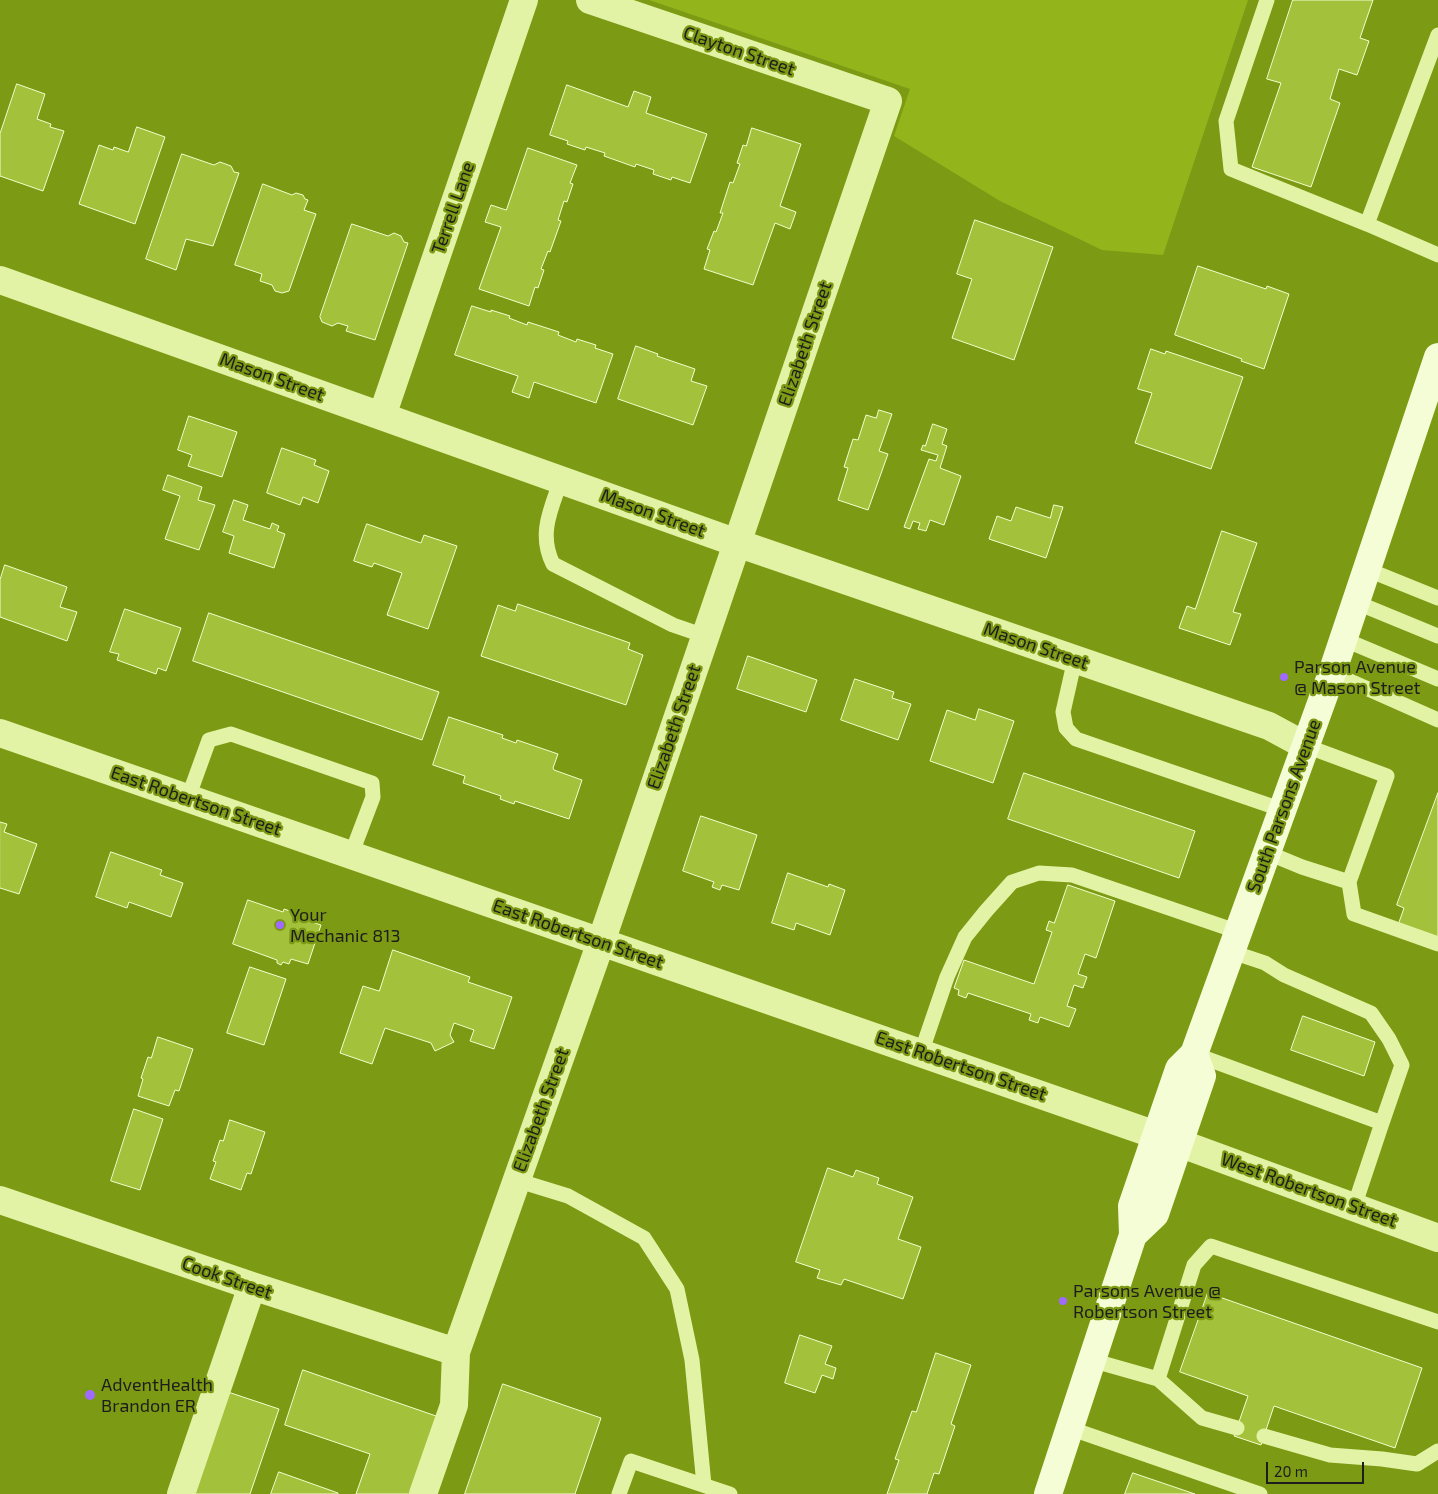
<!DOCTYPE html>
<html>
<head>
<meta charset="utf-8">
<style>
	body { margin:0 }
	#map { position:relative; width:1438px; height:1494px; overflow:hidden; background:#7c9a13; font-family:"Exo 2",sans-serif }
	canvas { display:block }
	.scale { position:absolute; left:1266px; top:1462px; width:98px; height:22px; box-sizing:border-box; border:2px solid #1d1d1d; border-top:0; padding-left:6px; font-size:15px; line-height:18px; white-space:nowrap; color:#1d1d1d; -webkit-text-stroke:4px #7c9a13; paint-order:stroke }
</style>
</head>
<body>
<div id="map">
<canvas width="1438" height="1494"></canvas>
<div class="scale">20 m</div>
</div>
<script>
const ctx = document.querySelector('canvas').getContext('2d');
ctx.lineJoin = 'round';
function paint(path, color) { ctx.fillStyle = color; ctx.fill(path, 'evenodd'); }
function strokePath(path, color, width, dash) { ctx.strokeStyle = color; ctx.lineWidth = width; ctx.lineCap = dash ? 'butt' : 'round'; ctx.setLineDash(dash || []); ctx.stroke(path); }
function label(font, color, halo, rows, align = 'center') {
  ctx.font = font + ' "Exo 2",sans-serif'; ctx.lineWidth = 4.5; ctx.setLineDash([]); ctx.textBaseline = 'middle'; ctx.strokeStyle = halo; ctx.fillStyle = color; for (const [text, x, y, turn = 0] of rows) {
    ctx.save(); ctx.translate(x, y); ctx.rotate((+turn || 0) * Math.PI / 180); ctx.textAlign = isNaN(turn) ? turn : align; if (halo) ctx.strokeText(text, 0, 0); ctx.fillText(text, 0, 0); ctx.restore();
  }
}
paint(new Path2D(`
	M649,0H1248L1163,255L1102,250L1000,201L894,136L910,89Z`), '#94b41b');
const building = new Path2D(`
	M1293,0H1373L1360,38L1369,41L1357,75L1339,69L1330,99L1340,103L1311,187L1252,167L1281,83L1267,79Z
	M17,84L45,94L37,119L51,124L50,127L64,131L43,191L0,176V134Z
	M567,85L628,107L634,91L651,97L646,113L707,134L690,183L672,177L671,180L653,174L654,170L636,164L635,167L604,156L605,153L586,147L585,150L567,144L568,141L550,135Z
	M137,127L165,137L135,224L79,204L99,145L113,150L114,147L128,152Z
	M752,128L801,144L780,206L796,212L790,229L775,223L753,285L704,269L710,250L707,249L714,231L716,232L723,213H720L730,182L733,183L740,164L737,163L743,145L746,146Z
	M528,148L577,165L570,183L573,184L567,202L564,201L558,220L561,221L550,252L548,251L541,269L544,270L538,288L535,287L529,306L479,289L501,227L485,222L491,205L506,210Z
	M182,154L214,165L220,162L231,166L234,172L239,173L213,246L186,239L176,270L146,259Z
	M263,184L292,195L296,193L303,195L305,199L308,200L304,210L316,214L289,291L282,293L275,291L272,285L260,281L262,274L235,265Z
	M975,220L1053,247L1014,360L952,338L972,279L957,274Z
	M352,224L388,236L394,233L401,236L404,242L408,243L375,340L346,331L348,326L338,323L332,326L322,322L320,317Z
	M1198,266L1266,289L1267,286L1289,294L1264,369L1241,361L1242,359L1175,335Z
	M472,306L491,312V310L510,316L509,318L527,325L528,322L559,332L558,335L576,342L577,339L596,345L595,348L613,354L596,403L534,382L529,398L512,392L518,376L455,355Z
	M636,346L658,354L657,356L695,369L691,381L707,386L693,425L618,399Z
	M1151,349L1165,354L1166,351L1243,377L1211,469L1135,443L1152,393L1138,389Z
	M879,410L892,414L879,451L888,454L868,510L838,500L848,468L844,467L853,439L858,440L866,415L876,418Z
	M189,416L237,432L222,477L188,466L192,455L178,450Z
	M933,424L947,429L942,444L947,446L940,468L961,476L944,525L930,520L926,531L918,529L920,523L913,521L910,529L904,527L929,459L936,461L938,455L921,450L923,445L925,446Z
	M282,448L316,460L314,465L329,471L318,503L303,497L300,505L267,493Z
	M168,475L202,487L198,500L215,505L199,550L165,539L180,496L163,490Z
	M234,500L248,505L243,520L270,529L272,523L279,526L277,531L285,534L274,568L229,553L234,536L223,532Z
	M1054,505L1063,507L1046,558L989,539L997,516L1011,521L1016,507L1050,518Z
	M367,524L421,543L424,535L457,546L428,629L387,615L402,573L374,563L372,567L354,561Z
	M1222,531L1257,543L1233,612L1241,614L1230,645L1179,628L1187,606L1195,609Z
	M5,565L67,587L60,607L77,612L67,641L0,617V580Z
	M518,604L630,643L628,649L643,655L626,705L481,656L498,605L515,611Z
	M125,609L181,628L166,671L158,668L156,674L117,660L119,654L110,652Z
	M209,613L439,692L422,740L193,661Z
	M748,656L817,680L806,712L737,689Z
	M855,679L894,692L892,698L911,704L898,740L841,720Z
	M979,709L1014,721L993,783L930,761L947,710L975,720Z
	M449,717L503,735L502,738L516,743L517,740L558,754L553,768L554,770L582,780L569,819L515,801L514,804L500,799L501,796L463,783L465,776L433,765Z
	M1024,773L1195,831L1179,878L1008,819Z
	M1438,793V940L1398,925L1404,908L1397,905Z
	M701,816L757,835L739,890L722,885L720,890L712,887L714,882L683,871Z
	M0,822L7,824L4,832L37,844L19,894L0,888Z
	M111,852L162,870L160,875L183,883L171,917L129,902L127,908L96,897Z
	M788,873L828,887L829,884L845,890L830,935L796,923L794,930L772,923Z
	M1068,885L1115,901L1096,958L1085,954L1078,974L1087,977L1083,988L1074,985L1067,1006L1076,1009L1069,1027L1040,1017L1038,1023L1029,1020L1031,1014L968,993L966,998L958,995L959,990L954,988L964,960L1034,984L1052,932L1046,930L1049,921L1054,923Z
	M248,900L283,912L284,909L293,912L292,915L321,925L308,964L291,959L289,964L283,962L281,965L277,963V960L233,944Z
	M393,950L470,977L468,982L512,997L494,1049L470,1041L474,1030L454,1023L450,1035L454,1042L435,1051L431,1043L385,1028L372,1064L340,1053L363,986L379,991Z
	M250,967L286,979L264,1045L227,1033Z
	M1303,1016L1375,1042L1364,1076L1291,1050Z
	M158,1037L193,1049L179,1091L175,1090L169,1106L138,1096L143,1079L141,1078L148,1057L151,1058Z
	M134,1109L163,1119L140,1190L111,1181Z
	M230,1120L265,1132L251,1174L247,1173L241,1190L210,1179L216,1162L213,1161L220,1140L223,1141Z
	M828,1168L853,1177L856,1170L879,1178L877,1184L913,1197L898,1239L921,1247L903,1299L844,1279L841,1285L817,1278L820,1270L796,1262Z
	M1208,1293L1422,1368L1395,1448L1274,1406L1261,1445L1234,1436L1248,1396L1180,1372Z
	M800,1335L832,1346L825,1364L836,1368L833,1379L822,1375L815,1393L785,1383Z
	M936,1353L971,1365L951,1424L955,1426L939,1474L934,1473L927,1494H887L899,1460L895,1459L912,1411L916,1412Z
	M303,1370L439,1417L412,1494H356L370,1454L285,1425Z
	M503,1384L601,1418L575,1494H465Z
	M228,1392L279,1409L250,1494H192Z
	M279,1472L338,1493V1494H271Z
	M1133,1473L1195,1494H1125Z`);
paint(building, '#a4c13c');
strokePath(building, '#f4fdce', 1);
strokePath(new Path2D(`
	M1267,0L1226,121L1231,169L1367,224
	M1438,35L1367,224L1438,255
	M561,480C551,509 538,534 553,564L673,625L705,636
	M1366,569L1438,598
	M1355,602L1438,636
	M1343,639L1438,679
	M1075,659L1063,712L1066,728L1076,739L1283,810
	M1332,673L1438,720
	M188,798L209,740L231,734L372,783L373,797L351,855
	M1268,853L1302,867L1349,882L1387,776L1306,746
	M1349,882L1354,914L1438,944
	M921,1053L947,977L965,937L986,911L1012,882L1039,873L1072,875L1239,932
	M1194,1054L1382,1123L1402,1065L1389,1039L1371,1013L1284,975L1265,963L1232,952
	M516,1180L568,1196L644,1238L677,1289L692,1360L704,1485
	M1354,1207L1382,1123
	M1091,1360L1158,1379L1202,1418L1237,1428
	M1158,1379L1194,1265L1211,1246L1438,1322
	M1069,1428L1260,1494
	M1264,1436L1330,1455L1382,1459L1417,1464L1438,1451
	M619,1494L631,1461L730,1494`), '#e3f3a6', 15);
strokePath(new Path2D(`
	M0,280L737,543L1269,726L1306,746
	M382,416L524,0
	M0,733L1156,1135
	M1179,1143L1438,1238
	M0,1200L252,1286L456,1352
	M181,1494L252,1286
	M423,1494L454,1405L456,1352L601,942L888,101L590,0`), '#e3f3a6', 28);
strokePath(new Path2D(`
	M1133,1235L1155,1214L1202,1076L1194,1054
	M1048,1494L1133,1235L1132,1206L1179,1069L1194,1054L1332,673L1438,357`), '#f4fdd6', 28);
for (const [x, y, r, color] of [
	[1284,677,5,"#a069ff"],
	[280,925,5,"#a069ff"],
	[1063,1301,5,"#a069ff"],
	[90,1395,6,"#a069ff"]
]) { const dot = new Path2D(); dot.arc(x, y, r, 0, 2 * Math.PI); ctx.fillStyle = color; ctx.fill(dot); strokePath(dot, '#7c9a13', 2); }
label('18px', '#1d1d1d', '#7c9a13', [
	["Clayton Street",739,51,19],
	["Terrell Lane",453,208,-71],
	["Elizabeth Street",805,344,-71],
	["Mason Street",272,377,20],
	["Mason Street",653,513,20],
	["Mason Street",1036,646,19],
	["Elizabeth Street",674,727,-71],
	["East Robertson Street",196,801,19],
	["South Parsons Avenue",1284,806,-70],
	["East Robertson Street",578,934,19],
	["East Robertson Street",961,1066,19],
	["Elizabeth Street",541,1110,-70],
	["West Robertson Street",1309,1190,20],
	["Cook Street",227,1278,19]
]);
label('18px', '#1d1d1d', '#7c9a13', [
	["Parson Avenue",1294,667],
	["@ Mason Street",1294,688],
	["Your",290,915],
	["Mechanic 813",290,936],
	["Parsons Avenue @",1073,1291],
	["Robertson Street",1073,1312],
	["AdventHealth",101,1385],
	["Brandon ER",101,1406]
], 'left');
</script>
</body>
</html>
